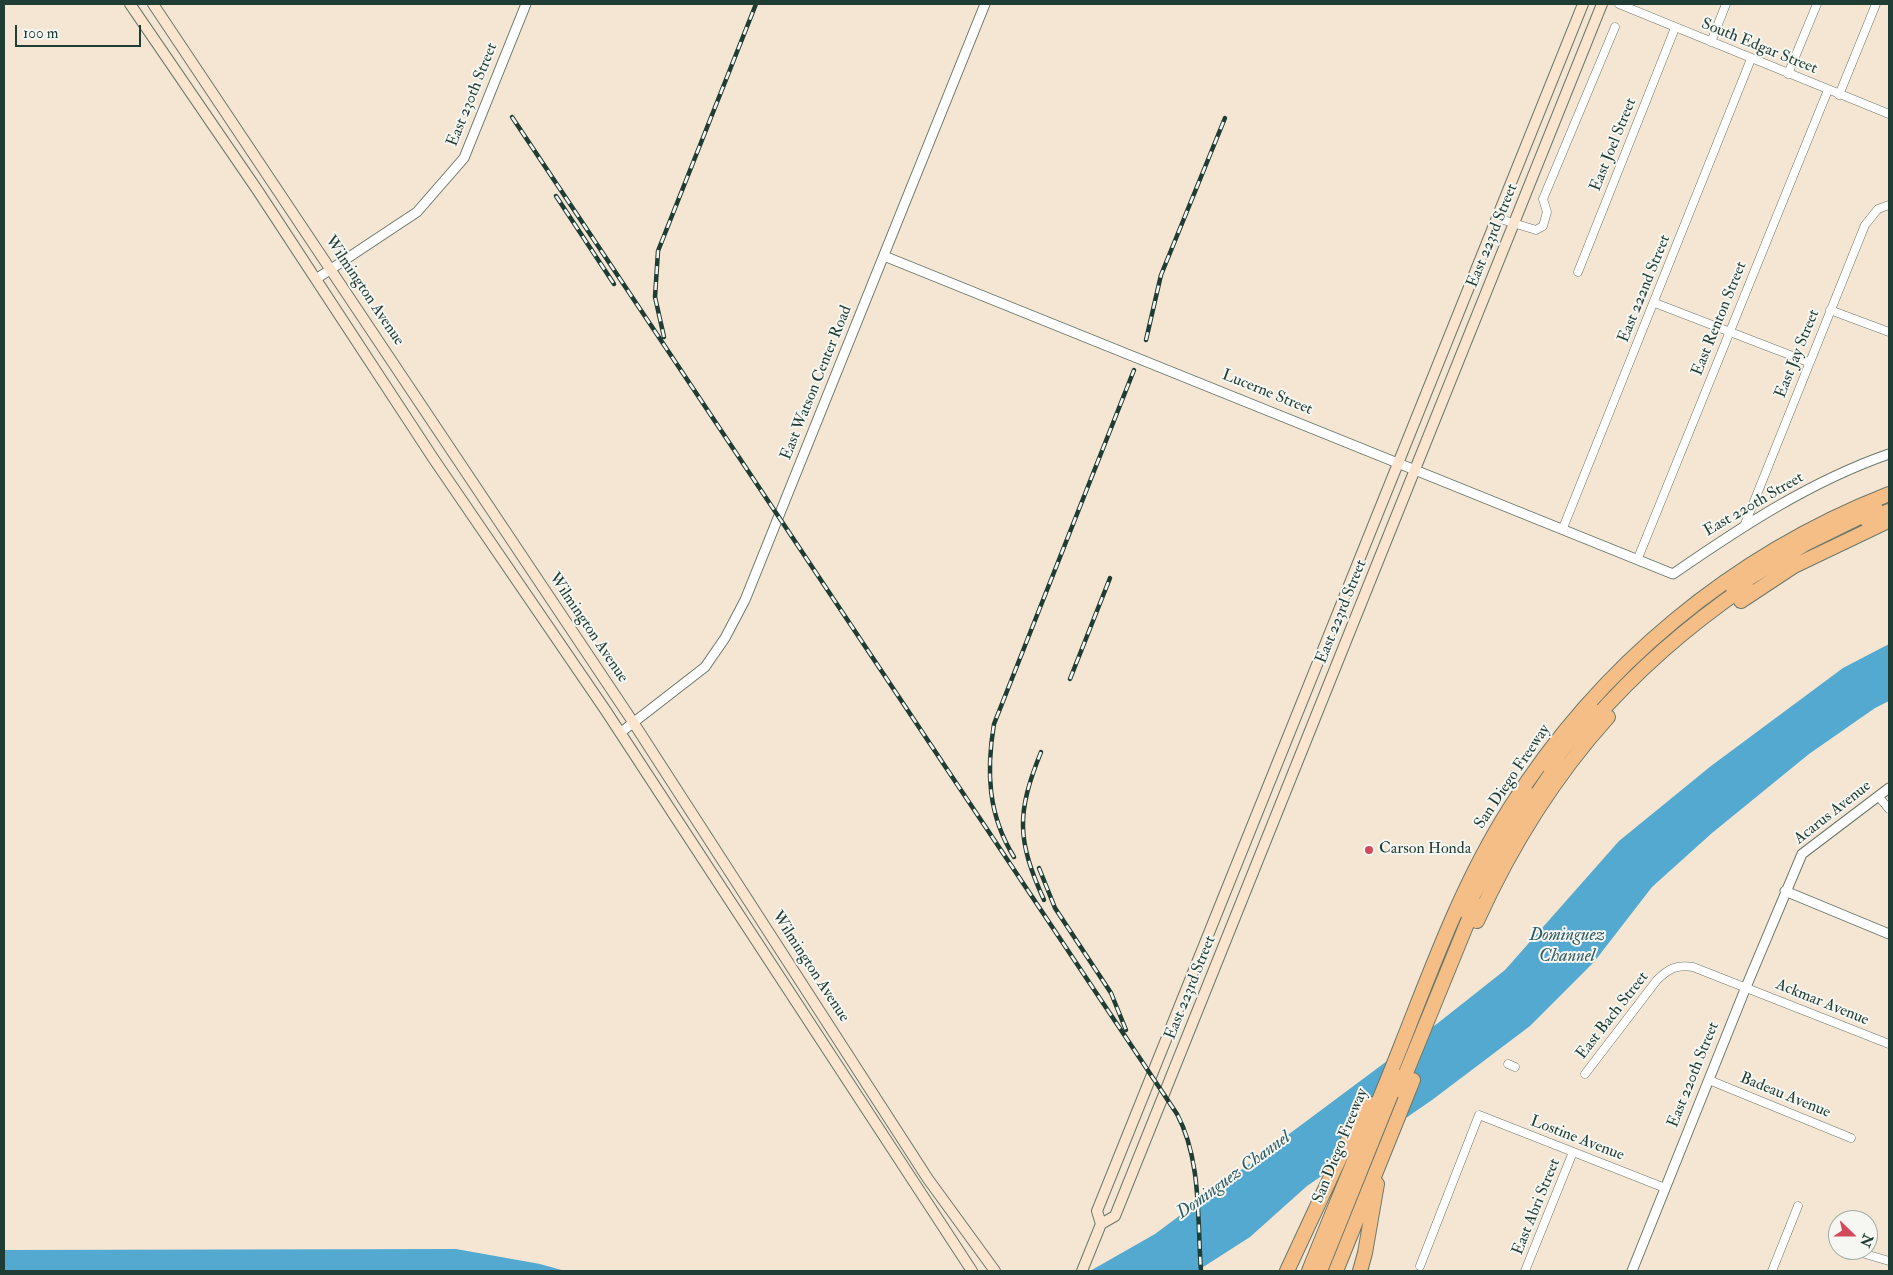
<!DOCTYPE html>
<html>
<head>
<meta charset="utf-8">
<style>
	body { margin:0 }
	#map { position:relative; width:1893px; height:1275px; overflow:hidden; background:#f4e6d3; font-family:"IM FELL Double Pica",serif }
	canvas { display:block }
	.frame { position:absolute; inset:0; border:5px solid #1f3d34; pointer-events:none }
	.north { position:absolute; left:1828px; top:1210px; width:50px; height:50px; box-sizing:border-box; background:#f6f6f2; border:1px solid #a0aca6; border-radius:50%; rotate:112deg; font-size:14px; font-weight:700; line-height:20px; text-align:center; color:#1f3d34 }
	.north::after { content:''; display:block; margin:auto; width:18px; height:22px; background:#d1495b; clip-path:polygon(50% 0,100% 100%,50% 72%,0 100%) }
	.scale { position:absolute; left:15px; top:25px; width:126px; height:22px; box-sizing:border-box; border:2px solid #1f3d34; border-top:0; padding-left:6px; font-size:15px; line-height:18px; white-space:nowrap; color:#1f3d34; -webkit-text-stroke:4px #f6f6f2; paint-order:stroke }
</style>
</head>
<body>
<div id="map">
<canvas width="1893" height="1275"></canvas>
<div class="frame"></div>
<div class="north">N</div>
<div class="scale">100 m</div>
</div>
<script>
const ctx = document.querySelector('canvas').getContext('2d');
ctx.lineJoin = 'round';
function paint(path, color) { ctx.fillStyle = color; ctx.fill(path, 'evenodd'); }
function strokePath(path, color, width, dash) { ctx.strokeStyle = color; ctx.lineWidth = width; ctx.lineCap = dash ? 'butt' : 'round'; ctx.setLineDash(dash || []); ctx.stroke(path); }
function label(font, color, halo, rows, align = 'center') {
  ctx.font = font + ' "IM FELL Double Pica",serif'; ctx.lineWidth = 4; ctx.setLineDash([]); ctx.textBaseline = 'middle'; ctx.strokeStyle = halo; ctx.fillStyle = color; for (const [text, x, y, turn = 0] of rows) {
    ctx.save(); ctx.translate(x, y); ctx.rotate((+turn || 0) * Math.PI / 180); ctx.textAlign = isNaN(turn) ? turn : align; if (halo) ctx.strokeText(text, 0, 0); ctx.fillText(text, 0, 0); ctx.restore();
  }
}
paint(new Path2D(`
	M1889,644V701L1875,708L1809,754L1712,833L1652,887L1594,962L1530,1026L1432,1100L1307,1186L1250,1237L1197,1271H1090L1155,1234L1438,1023L1505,970L1619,841L1711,766L1843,668Z
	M456,1249L540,1264L565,1271H4V1250Z`), '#53a9d0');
const minor = new Path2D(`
	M1619,4L1889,114
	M1711,42L1726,4
	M1788,74L1817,4
	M1839,95L1876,4
	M1497,218L1536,230L1543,226L1547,212L1543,199L1615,27
	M1578,272L1675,28
	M1655,303L1808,362
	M1830,310L1889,332
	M1745,524L1865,225L1878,209L1889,205
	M1563,528L1751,59
	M1638,558L1828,90
	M1878,796L1889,809
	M1508,1064L1515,1067
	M1585,1074L1657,980C1668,969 1677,964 1693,967L1889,1044
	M1709,1080L1851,1138
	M1862,1253L1889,1261
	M1420,1266L1479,1115L1665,1188
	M1525,1271L1573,1152
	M1772,1271L1798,1206`);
const tertiary = new Path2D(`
	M884,256L1673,574C1741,527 1811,481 1889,454
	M316,279L417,212L464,158L526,4
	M620,733L705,667L725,638L745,600L985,4
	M1785,891L1889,934
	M1632,1271L1746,987L1802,854L1889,788`);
const secondary = new Path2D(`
	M130,4L258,191L433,458L606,711L972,1271
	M153,4L633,722L928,1179L995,1271
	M1101,1224L1097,1211L1583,4
	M1082,1271L1101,1224L1115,1216L1602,4`);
const motorway = new Path2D(`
	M1867,520L1889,511
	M1733,588L1805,544L1876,509
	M1741,601L1794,566L1884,523
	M1592,722C1637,670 1689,625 1746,586
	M1549,766L1594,711
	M1529,806L1559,762
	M1465,911L1490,863L1530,795
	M1477,921C1511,846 1553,778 1608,717
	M1399,1090L1475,904
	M1287,1271L1349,1138L1370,1104
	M1309,1271C1339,1196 1371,1122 1401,1046C1433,965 1463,882 1510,808C1599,666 1733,555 1889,494
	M1320,1271L1398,1077
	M1336,1271L1413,1080
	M1360,1271L1365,1253L1377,1184`);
strokePath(minor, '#6a786c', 9);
strokePath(tertiary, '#6a786c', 11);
strokePath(secondary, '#6a786c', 12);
strokePath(motorway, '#6a786c', 16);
strokePath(minor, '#fff', 8);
strokePath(tertiary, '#fff', 9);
strokePath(secondary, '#fbe5cf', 10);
strokePath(motorway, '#f6be87', 14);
const rail = new Path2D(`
	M512,117L1177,1114C1202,1161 1197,1220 1201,1271
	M556,196L614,284
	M664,337L655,297L658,251L756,4
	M1146,340L1161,275L1225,118
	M1070,679L1110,578
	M1041,752C1016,814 1017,840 1044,900
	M1014,857C988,815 986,772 994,724L1134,370
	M1039,868L1055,908L1111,993L1126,1030`);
strokePath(rail, '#1f3d34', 4.5);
strokePath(rail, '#f6f6f2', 2.5, [8]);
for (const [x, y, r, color] of [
	[1369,850,5,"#d1495b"]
]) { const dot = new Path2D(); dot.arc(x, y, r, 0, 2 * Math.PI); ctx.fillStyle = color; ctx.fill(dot); strokePath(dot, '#f6f6f2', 2); }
label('16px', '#1f3d34', '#f6f6f2', [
	["South Edgar Street",1759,47,22],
	["East 230th Street",473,95,-68],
	["East Joel Street",1614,145,-68],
	["East 223rd Street",1493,236,-68],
	["East 222nd Street",1645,289,-68],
	["Wilmington Avenue",364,291,56],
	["East Renton Street",1720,319,-68],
	["East Jay Street",1798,354,-68],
	["East Watson Center Road",817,383,-68],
	["Lucerne Street",1267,393,22],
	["East 220th Street",1754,505,-30],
	["East 223rd Street",1342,612,-68],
	["Wilmington Avenue",588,628,56],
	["San Diego Freeway",1513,777,-56],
	["Acarus Avenue",1833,813,-38],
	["Wilmington Avenue",810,967,57],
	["East 223rd Street",1191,988,-68],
	["Ackmar Avenue",1822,1003,22],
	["East Bach Street",1613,1016,-52],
	["East 220th Street",1694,1075,-68],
	["Badeau Avenue",1785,1096,22],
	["Lostine Avenue",1577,1139,21],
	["San Diego Freeway",1341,1146,-68],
	["East Abri Street",1537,1207,-68]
]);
label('16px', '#1f3d34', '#f6f6f2', [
	["Carson Honda",1379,850]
], 'left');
label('italic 18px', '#2f5d63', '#f6f6f2', [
	["Dominguez",1567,936],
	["Channel",1567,957],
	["Dominguez Channel",1234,1176,-36]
]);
</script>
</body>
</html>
